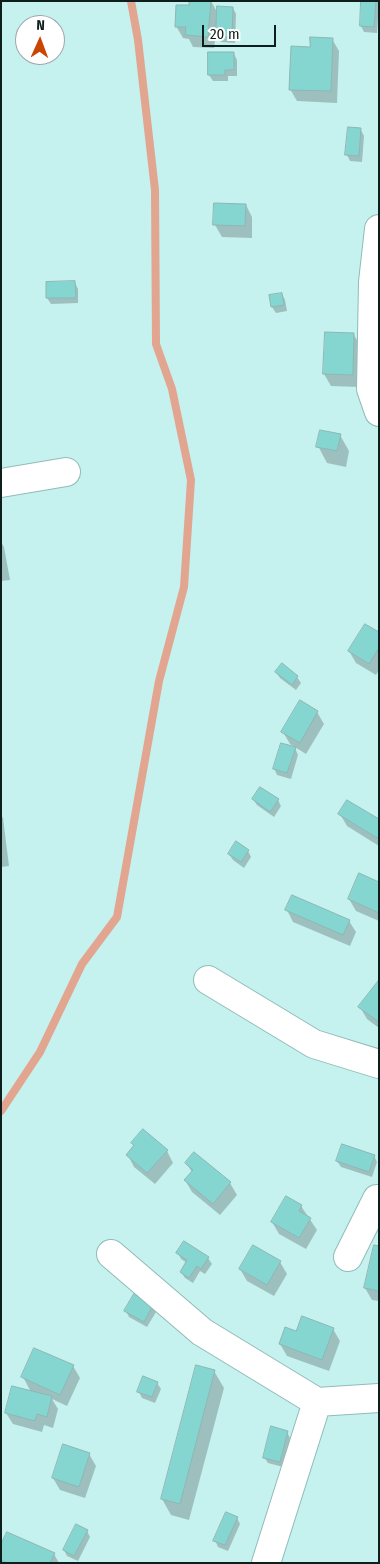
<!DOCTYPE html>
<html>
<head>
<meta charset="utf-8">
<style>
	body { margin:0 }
	#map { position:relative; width:380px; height:1564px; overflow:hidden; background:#c5f1ee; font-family:"Fira Sans Condensed",sans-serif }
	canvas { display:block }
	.frame { position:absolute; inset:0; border:2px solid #0e1e1d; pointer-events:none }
	.north { position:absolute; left:15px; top:15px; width:50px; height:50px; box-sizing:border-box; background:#fff; border:1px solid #9fa5a5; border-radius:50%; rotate:2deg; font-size:14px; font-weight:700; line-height:20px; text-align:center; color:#0e1e1d }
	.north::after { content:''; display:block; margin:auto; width:18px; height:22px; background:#ca4500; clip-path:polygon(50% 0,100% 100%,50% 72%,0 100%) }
	.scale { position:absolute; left:202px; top:25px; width:74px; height:22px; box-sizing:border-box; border:2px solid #0e1e1d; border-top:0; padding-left:6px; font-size:15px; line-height:18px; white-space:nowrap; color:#0e1e1d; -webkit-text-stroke:4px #fff; paint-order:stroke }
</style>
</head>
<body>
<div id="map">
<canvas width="380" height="1564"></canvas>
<div class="frame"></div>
<div class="north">N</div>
<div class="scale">20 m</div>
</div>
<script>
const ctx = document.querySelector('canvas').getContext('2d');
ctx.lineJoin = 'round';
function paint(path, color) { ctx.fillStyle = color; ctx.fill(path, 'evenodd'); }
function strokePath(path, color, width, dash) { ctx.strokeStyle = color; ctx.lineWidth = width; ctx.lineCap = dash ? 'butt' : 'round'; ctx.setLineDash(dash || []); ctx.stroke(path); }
paint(new Path2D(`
	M211,1L218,14L233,8L236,14L235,43L221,42L216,33L214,48L193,47L189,39L183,38L176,26L190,7Z
	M363,1H377L379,4L377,33L364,32L361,26Z
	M332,39L339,51L337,103L297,101L290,89L311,48Z
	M234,54L237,60V76H228V81H213L209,75Z
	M361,130L364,136L362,162L350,161L347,155Z
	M246,205L252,217V238L222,237L215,225Z
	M75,283L78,289V303L51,304L47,298Z
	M282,294L285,300L287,311L276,313L272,307L271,296Z
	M354,335L361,347L359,387L331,386L324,374Z
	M340,435L349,451L346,467L327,463L318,446Z
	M1,542L4,547L10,580L1,581Z
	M379,633V670L376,675L356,663L349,651Z
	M276,672L297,677L301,683L296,690L280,678Z
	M317,712L324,724L306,754L290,744L283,732Z
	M295,748L298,755L291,779L277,775L274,768Z
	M253,799L278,800L281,806L274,817L257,805Z
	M340,814L379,820V846L347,826Z
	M1,815L3,818L9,866L1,867Z
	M248,851L251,857L244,868L233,860L229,854Z
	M379,883V921L356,911L349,899Z
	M287,910L349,921L356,932L350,946L293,922Z
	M379,982V1028L367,1019L360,1007Z
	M133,1143L167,1151L173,1163L155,1184L134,1167L128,1155L135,1147Z
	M374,1156L377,1162L372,1177L341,1167L337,1161Z
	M186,1163L230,1183L237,1195L220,1215L192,1192L185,1180L192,1172Z
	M301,1206L317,1230L306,1249L279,1234L272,1222Z
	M254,1246L280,1262L287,1274L274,1296L247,1281L240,1269Z
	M379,1247V1301L372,1300L365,1288Z
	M178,1253L208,1258L212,1264L205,1274L200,1271L193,1283L185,1278L181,1272L187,1263L181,1259Z
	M152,1306L156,1312L147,1327L129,1317L126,1311Z
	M333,1329L340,1341L329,1371L287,1356L280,1344Z
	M73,1366L80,1378L67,1406L52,1399L58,1409L53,1428L44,1425L42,1432L13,1424L6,1413L31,1392L23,1377Z
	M214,1371L224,1388L189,1520L171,1515L162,1499Z
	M157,1383L161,1389L155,1403L142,1398L139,1392Z
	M287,1432L290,1438L283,1467L268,1463L264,1457Z
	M89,1454L96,1466L85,1498L60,1490L53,1478Z
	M237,1518L240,1524L228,1551L218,1547L215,1540Z
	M87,1531L90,1537L78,1561L67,1556L64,1550Z
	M1,1547L54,1554L59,1563H1Z`), '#0003');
strokePath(new Path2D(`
	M1,1111L40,1052L82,964L117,917L159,681L184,587L191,480L172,389L156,344L155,190L138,40L131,1`), '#e2a590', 8);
const building = new Path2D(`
	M189,1H211L208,37L185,35L186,27H175L176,5H189Z
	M361,1H376L374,27L360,26Z
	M217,6L233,7L232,37H216Z
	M310,37L333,38L331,91L289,90L291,46L310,47Z
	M208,52H234V70H225V75H208Z
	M348,127L361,128L359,156L345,155Z
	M214,203L246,204L245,226L213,225Z
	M75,281L76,298H46V282Z
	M282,293L284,305L271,307L269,295Z
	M325,332L354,333L353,375L323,374Z
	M320,430L341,434L337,451L316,447Z
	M365,624L379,632V648L369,664L348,651Z
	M282,663L298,676L292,685L275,672Z
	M300,700L318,711L300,743L281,732Z
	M281,743L296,747L287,773L273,769Z
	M260,787L279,799L270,812L252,799Z
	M347,800L379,819V836L377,838L338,814Z
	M236,841L249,850L241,862L228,854Z
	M359,873L379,882V913L348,899Z
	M292,895L350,920L343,935L285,910Z
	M379,980V1022L358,1007Z
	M143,1129L168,1150L147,1173L126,1155L134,1145L131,1143Z
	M342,1144L375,1155L369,1172L336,1161Z
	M194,1152L231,1182L213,1204L184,1180L193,1170L185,1163Z
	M286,1196L302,1205L299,1211L311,1218L299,1238L271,1222Z
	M184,1241L209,1257L201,1269L197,1266L189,1278L180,1272L187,1260L176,1253Z
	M253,1245L281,1261L267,1285L239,1269Z
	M374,1245L379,1246V1291L364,1288Z
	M134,1294L153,1305L144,1322L124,1311Z
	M302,1316L334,1328L322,1360L279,1344L285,1327L296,1331Z
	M34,1348L74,1365L60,1395L21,1377Z
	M196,1365L215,1370L180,1504L161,1499Z
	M143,1376L158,1382L152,1397L137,1392Z
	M12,1386L52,1396L47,1417L37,1414L35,1421L5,1413Z
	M271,1426L288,1431L280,1462L263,1458Z
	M63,1444L90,1453L79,1487L52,1478Z
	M226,1512L238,1517L225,1545L213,1541Z
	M76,1524L88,1530L74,1556L63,1550Z
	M7,1532L55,1553L50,1563H7L1,1560V1544Z`);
paint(building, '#85d5d1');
strokePath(building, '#8db6b4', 1);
const minor = new Path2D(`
	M379,229L373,282L371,389L379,412
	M1,483L66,472
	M208,980L314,1044L379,1064
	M111,1254L202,1332L317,1402L379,1398
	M348,1257L377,1199H379
	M266,1563L317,1402`);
strokePath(minor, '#91bbb8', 30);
strokePath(minor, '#fff', 28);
</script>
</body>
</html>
